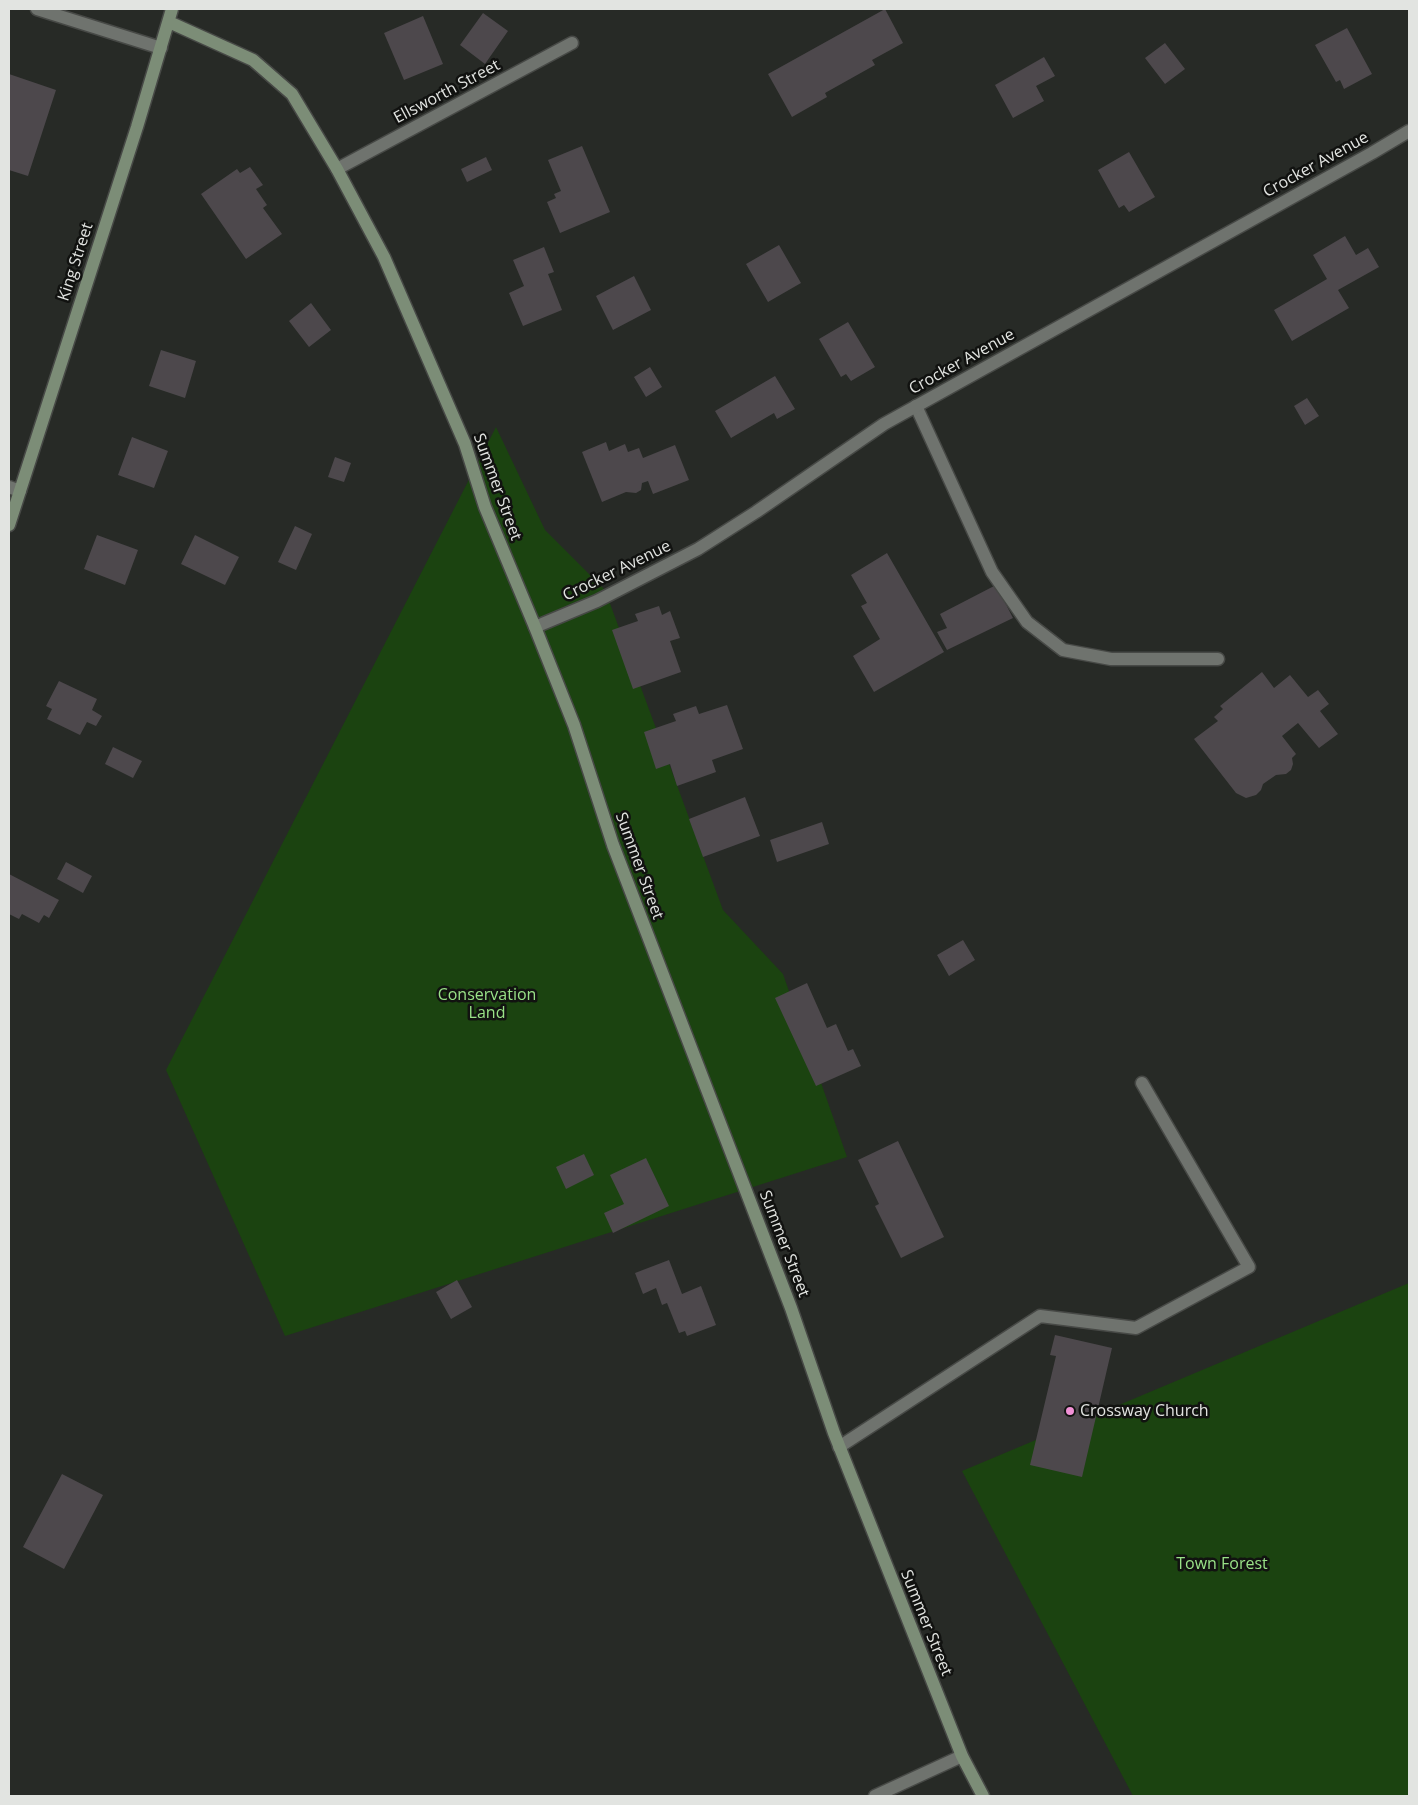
<!DOCTYPE html>
<html>
<head>
<meta charset="utf-8">
<style>
	body { margin:0 }
	#map { position:relative; width:1418px; height:1805px; overflow:hidden; background:#272a26; font-family:"Open Sans",sans-serif }
	canvas { display:block }
	.frame { position:absolute; inset:0; border:10px solid #e2e4e1; pointer-events:none }
</style>
</head>
<body>
<div id="map">
<canvas width="1418" height="1805"></canvas>
<div class="frame"></div>
</div>
<script>
const ctx = document.querySelector('canvas').getContext('2d');
ctx.lineJoin = 'round';
function paint(path, color) { ctx.fillStyle = color; ctx.fill(path, 'evenodd'); }
function strokePath(path, color, width, dash) { ctx.strokeStyle = color; ctx.lineWidth = width; ctx.lineCap = dash ? 'butt' : 'round'; ctx.setLineDash(dash || []); ctx.stroke(path); }
function label(font, color, halo, rows, align = 'center') {
  ctx.font = font + ' "Open Sans",sans-serif'; ctx.lineWidth = 5; ctx.setLineDash([]); ctx.textBaseline = 'middle'; ctx.strokeStyle = halo; ctx.fillStyle = color; for (const [text, x, y, turn = 0] of rows) {
    ctx.save(); ctx.translate(x, y); ctx.rotate((+turn || 0) * Math.PI / 180); ctx.textAlign = isNaN(turn) ? turn : align; if (halo) ctx.strokeText(text, 0, 0); ctx.fillText(text, 0, 0); ctx.restore();
  }
}
paint(new Path2D(`
	M496,427L545,530L605,590L723,910L783,974L847,1157L285,1336L166,1070Z
	M1409,1283V1796H1133L962,1471Z`), '#1b4310');
paint(new Path2D(`
	M885,9L903,43L872,60L875,65L825,93L827,97L792,117L768,74Z
	M483,13L508,31L485,64L460,45Z
	M423,16L443,64L404,80L384,33Z
	M1347,28L1372,74L1344,89L1340,80L1336,82L1315,45Z
	M1165,43L1185,69L1165,84L1145,58Z
	M1044,57L1055,76L1036,86L1044,101L1013,118L995,85Z
	M9,74L56,90L28,176L9,170Z
	M582,146L610,212L560,233L547,202L556,198L554,194L561,191L548,160Z
	M1129,152L1155,197L1129,212L1124,205L1119,208L1098,170Z
	M486,157L492,170L467,182L461,169Z
	M250,167L263,185L256,189L267,205L263,208L282,234L246,259L201,194L237,169L240,173Z
	M1345,236L1356,255L1368,248L1379,267L1338,290L1349,308L1292,341L1274,310L1327,279L1313,255Z
	M779,245L801,283L768,302L746,264Z
	M544,247L554,272L548,274L562,310L523,326L509,293L524,286L513,260Z
	M634,276L651,310L613,330L596,296Z
	M311,303L331,330L309,347L289,321Z
	M848,322L875,367L851,381L846,374L841,377L819,339Z
	M161,350L196,361L185,398L149,386Z
	M650,367L662,387L646,397L634,377Z
	M775,376L795,409L777,419L774,413L731,438L715,411Z
	M1307,398L1319,416L1305,425L1294,406Z
	M132,437L168,451L154,488L118,475Z
	M606,442L609,451L625,444L628,452L639,448L643,458L675,445L689,480L653,494L648,481L642,483L641,490L636,493L626,492L602,502L582,452Z
	M335,457L351,463L344,482L328,477Z
	M295,526L312,534L296,570L278,562Z
	M97,535L138,550L125,585L84,569Z
	M195,535L239,557L225,585L181,564Z
	M887,553L944,652L874,692L853,656L880,639L861,606L867,603L851,575Z
	M996,585L1013,618L947,650L937,632L947,628L940,614Z
	M659,606L662,615L670,611L680,638L670,641L681,672L633,689L612,630L638,621L635,614Z
	M1262,672L1274,688L1290,675L1308,697L1318,690L1329,704L1320,711L1338,734L1319,748L1298,723L1282,736L1296,754L1292,758L1293,764L1291,770L1286,774L1276,775L1263,784L1261,790L1256,795L1246,798L1236,793L1194,739L1218,721L1214,717L1223,709L1220,706Z
	M59,681L97,699L92,710L102,716L96,726L87,722L80,735L47,719L52,709L46,706Z
	M727,705L743,749L712,760L716,772L677,786L670,764L656,769L644,732L676,721L673,714L696,706L699,714Z
	M113,747L142,761L133,778L105,764Z
	M745,797L760,836L703,857L689,819Z
	M822,822L829,844L777,862L770,840Z
	M66,862L92,876L83,893L57,879Z
	M9,874L59,900L49,918L44,915L39,923L22,914L19,919L9,914Z
	M963,940L975,960L949,976L937,955Z
	M807,983L827,1028L836,1024L848,1051L853,1049L861,1066L816,1086L775,998Z
	M898,1141L944,1237L901,1258L875,1206L879,1204L858,1160Z
	M584,1154L594,1175L566,1189L556,1167Z
	M646,1158L669,1206L613,1233L604,1213L624,1204L610,1175Z
	M669,1260L682,1294L701,1286L716,1325L687,1336L685,1331L679,1333L667,1303L662,1305L656,1288L643,1294L635,1273Z
	M457,1280L472,1307L451,1319L436,1292Z
	M1055,1335L1112,1348L1082,1477L1030,1465L1056,1356L1050,1355Z
	M62,1474L103,1495L64,1569L23,1547Z`), '#4d484c');
const service = new Path2D(`
	M37,9L161,48
	M916,406L992,572L1027,622L1063,650L1111,659H1218
	M9,487L20,491
	M839,1447L1040,1316L1136,1328L1249,1267L1142,1083`);
const minor = new Path2D(`
	M337,169L572,43
	M535,627L597,601L698,549L756,512L884,424L1372,153L1409,131
	M875,1796L962,1756`);
const secondary = new Path2D(`
	M169,22L253,60L292,94L337,169L384,257L465,444L485,507L535,627L574,725L613,845L791,1308L834,1433L962,1756L983,1796
	M9,525L137,127L172,9`);
strokePath(service, '#474946', 15);
strokePath(minor, '#474946', 15);
strokePath(secondary, '#474946', 15);
strokePath(service, '#6f736e', 12);
strokePath(minor, '#6f736e', 12);
strokePath(secondary, '#7c8d77', 12);
for (const [x, y, r, color] of [
	[1070,1411,5,"#f291d6"]
]) { const dot = new Path2D(); dot.arc(x, y, r, 0, 2 * Math.PI); ctx.fillStyle = color; ctx.fill(dot); strokePath(dot, '#111210', 2); }
label('16px', '#e2e4e1', '#111210', [
	["Ellsworth Street",447,92,-28],
	["Crocker Avenue",1316,165,-29],
	["King Street",76,262,-72],
	["Crocker Avenue",962,362,-29],
	["Summer Street",497,487,70],
	["Crocker Avenue",617,571,-26],
	["Summer Street",639,866,70],
	["Summer Street",784,1244,69],
	["Summer Street",926,1623,68]
]);
label('16px', '#99e287', '#111210', [
	["Conservation",487,995],
	["Land",487,1013],
	["Town Forest",1222,1564]
]);
label('16px', '#e2e4e1', '#111210', [
	["Crossway Church",1080,1411]
], 'left');
</script>
</body>
</html>
